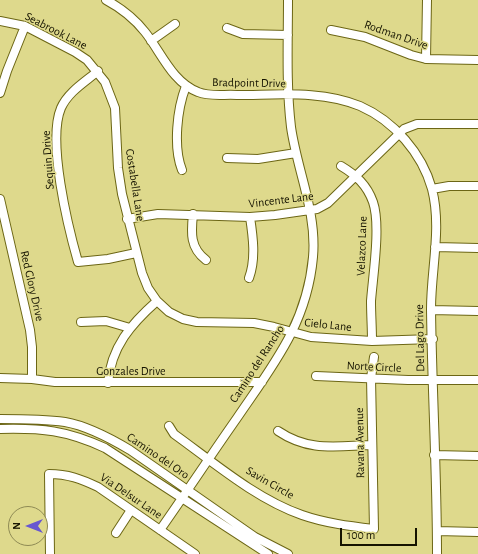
<!DOCTYPE html>
<html>
<head>
<meta charset="utf-8">
<style>
	body { margin:0 }
	#map { position:relative; width:478px; height:554px; overflow:hidden; background:#ded98c; font-family:"Alegreya Sans",sans-serif }
	canvas { display:block }
	.north { position:absolute; left:8px; top:506px; width:40px; height:40px; box-sizing:border-box; background:#ded98c; border:1px solid #8e8a54; border-radius:50%; rotate:270deg; font-size:11px; font-weight:700; line-height:16px; text-align:center; color:#161400 }
	.north::after { content:''; display:block; margin:auto; width:14px; height:18px; background:#6857d0; clip-path:polygon(50% 0,100% 100%,50% 72%,0 100%) }
	.scale { position:absolute; left:340px; top:528px; width:77px; height:18px; box-sizing:border-box; border:2px solid #161400; border-top:0; padding-left:5px; font-size:12px; line-height:14px; white-space:nowrap; color:#161400; -webkit-text-stroke:3px #ded98c; paint-order:stroke }
</style>
</head>
<body>
<div id="map">
<canvas width="478" height="554"></canvas>
<div class="north">N</div>
<div class="scale">100 m</div>
</div>
<script>
const ctx = document.querySelector('canvas').getContext('2d');
ctx.lineJoin = 'round';
function strokePath(path, color, width, dash) { ctx.strokeStyle = color; ctx.lineWidth = width; ctx.lineCap = dash ? 'butt' : 'round'; ctx.setLineDash(dash || []); ctx.stroke(path); }
function label(font, color, halo, rows, align = 'center') {
  ctx.font = font + ' "Alegreya Sans",sans-serif'; ctx.lineWidth = 3; ctx.setLineDash([]); ctx.textBaseline = 'middle'; ctx.strokeStyle = halo; ctx.fillStyle = color; for (const [text, x, y, turn = 0] of rows) {
    ctx.save(); ctx.translate(x, y); ctx.rotate((+turn || 0) * Math.PI / 180); ctx.textAlign = isNaN(turn) ? turn : align; if (halo) ctx.strokeText(text, 0, 0); ctx.fillText(text, 0, 0); ctx.restore();
  }
}
const minor = new Path2D(`
	M106,0C121,8 134,18 145,32C161,52 172,82 198,92C210,97 225,94 237,95C277,95 322,90 360,106C394,121 422,153 432,189C442,228 431,269 431,309C432,391 437,472 437,554
	M0,21L25,26L75,52L87,60L105,82L115,108L118,168L122,194L142,273L148,288L157,301L169,312L183,319L197,322L254,323L274,327L311,337L372,341L433,339
	M227,28L243,34L288,35
	M331,30L365,37L411,55L426,59L478,60
	M151,41L175,24
	M426,59L427,0
	M98,71C85,82 68,92 61,108C47,141 68,227 78,262L108,259L136,253
	M0,93L7,71L25,26
	M227,158L258,159L296,153
	M341,166C356,175 367,185 373,202C381,225 373,275 371,301C371,314 372,328 372,341
	M182,170C173,147 177,109 186,86
	M432,189L449,186H478
	M0,199L30,330L32,347V379
	M193,214C191,233 190,248 206,260
	M127,219L158,214L250,217L275,215L317,209L328,203L404,129L417,124H478
	M435,247L478,248
	M249,278C256,259 253,237 250,217
	M431,310L478,311
	M81,322L106,321L130,328
	M316,376L408,380H478
	M0,378L32,379L55,382H262
	M108,383C111,347 131,324 157,301
	M0,419C22,419 44,419 65,422C88,426 110,438 130,450L255,537L288,554
	M169,426L174,434C213,462 256,499 302,515C325,523 349,526 374,529L371,378L374,357
	M0,429C42,428 66,430 105,448L268,554
	M278,431C309,452 336,446 371,445
	M434,455L478,456
	M160,530C186,493 211,455 237,418C273,365 307,324 313,257C317,212 297,170 291,127C286,85 288,42 288,0
	M437,531L478,532
	M116,533L131,510
	M50,554L49,474C68,474 81,479 98,487L195,554`);
strokePath(minor, '#6c6615', 10);
strokePath(minor, '#fff', 8);
label('12px', '#161400', '#ded98c', [
	["Seabrook Lane",56,31,27],
	["Rodman Drive",396,35,19],
	["Bradpoint Drive",249,83,1],
	["Sequin Drive",48,160,-94],
	["Costabella Lane",135,185,81],
	["Vincente Lane",281,200,-7],
	["Velazco Lane",362,246,-88],
	["Red Glory Drive",32,286,77],
	["Cielo Lane",328,325,6],
	["Del Lago Drive",420,338,-91],
	["Camino del Rancho",257,364,-57],
	["Norte Circle",374,367,3],
	["Gonzales Drive",131,371],
	["Ravana Avenue",360,443,-91],
	["Camino del Oro",158,456,34],
	["Savin Circle",270,483,30],
	["Via Delsur Lane",131,496,34]
]);
</script>
</body>
</html>
